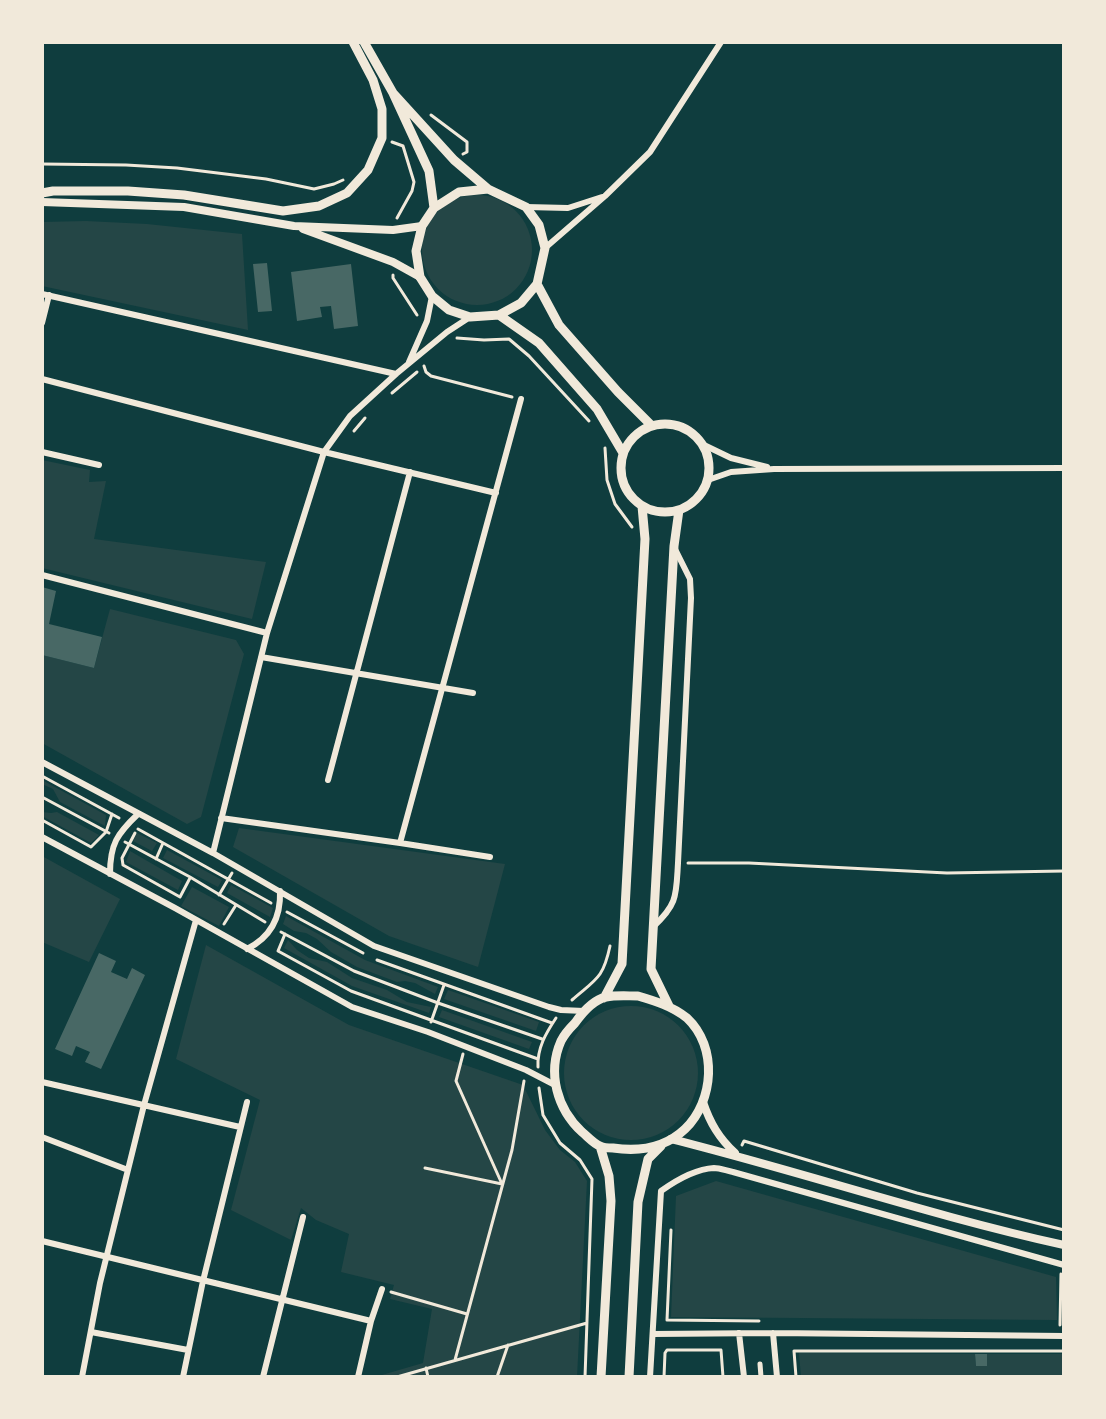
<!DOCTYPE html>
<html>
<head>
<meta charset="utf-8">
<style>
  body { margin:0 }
  #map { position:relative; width:1106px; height:1419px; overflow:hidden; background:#0f3d3e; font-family:"Varela Round",sans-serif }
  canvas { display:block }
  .frame { position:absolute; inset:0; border:44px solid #f1e9da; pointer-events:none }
</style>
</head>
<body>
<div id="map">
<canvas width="1106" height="1419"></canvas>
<div class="frame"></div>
</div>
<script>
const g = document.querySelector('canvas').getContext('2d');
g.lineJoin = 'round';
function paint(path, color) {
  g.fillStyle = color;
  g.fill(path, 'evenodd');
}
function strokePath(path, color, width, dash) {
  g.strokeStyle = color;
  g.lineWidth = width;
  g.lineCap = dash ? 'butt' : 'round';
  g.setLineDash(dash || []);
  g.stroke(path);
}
const green = new Path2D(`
  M422 250a55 55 0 1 1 110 0a55 55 0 1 1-110 0Z
  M86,221L147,224L242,234L248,330L42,286V222Z
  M42,460L90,470L89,482L106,481L94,539L266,562L252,619L42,568Z
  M110,609L236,640L244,654L201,817L187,824L42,743V655L94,668Z
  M42,780L106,815L105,826L60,802L53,789L42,784Z
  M42,812L51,813L57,812L99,835L91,843L42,816Z
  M239,828L505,864L478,967L389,936L233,847Z
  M137,833L157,843L152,851L133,841Z
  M167,850L222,880L218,887L163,858Z
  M130,851L182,881L178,890L126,862Z
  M42,856L120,899L89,962L42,942Z
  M231,885L273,908L270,917L227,893Z
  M192,887L229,907L219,926L181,906Z
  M286,916L365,960L438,987L435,994L415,983L405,981L397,982L357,967L331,952L317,939L306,933L294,931L283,924Z
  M288,940L297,950L309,958L327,962L352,978L387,990L407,1002L431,1007L429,1013L352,986L284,948Z
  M206,945L349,1025L523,1085L545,1130L560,1150L575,1162L587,1181L577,1377H375L423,1363L432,1309L390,1299L394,1285L341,1272L349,1234L316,1220L301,1208L291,1240L231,1210L260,1100L176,1059Z
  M448,990L539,1022L536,1031L444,999Z
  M564 1073a67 67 0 1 1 134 0a67 67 0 1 1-134 0Z
  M442,1010L532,1042L529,1049L439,1017Z
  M716,1181L1056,1277L1057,1320L671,1317L676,1196Z
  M799,1353L975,1354L976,1366L987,1365V1354H1064V1377H801Z`);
const building = new Path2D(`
  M267,263L272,311L258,312L253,264Z
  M351,264L358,326L334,329L331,306L320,307L322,317L297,321L291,272Z
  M42,587L56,591L49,624L102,637L94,668L42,655Z
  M99,953L116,961L111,972L127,979L132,968L145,975L101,1069L85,1062L90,1052L76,1046L72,1056L55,1049Z
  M975,1354H987V1366H976Z`);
const path = new Path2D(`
  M431,115L467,142V152L463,154
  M392,142L403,146L414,182L412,191L397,218
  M42,164L126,165L177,168L266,179L314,189L334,184L343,180
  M393,275V278L417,315
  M457,338L484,340L509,339L529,356L589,421
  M424,366L426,372L431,376L512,397
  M392,393L417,372
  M354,431L365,418
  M605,448L607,480L615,504L632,527
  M42,776L119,818
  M42,797L109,833
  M42,820L91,847L106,832L112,814
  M138,829L271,903
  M135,833L122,858L123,865L180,897L190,878
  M125,842L190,877L265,922
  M156,859L163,843
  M688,863H749L947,873L1064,871
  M219,895L232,873
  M287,912L363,953
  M224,924L236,905
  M281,932L354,971L438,1003L542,1039
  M285,934L278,951L351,991L538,1059
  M377,960L552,1023
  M572,1000C596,979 603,979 610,946
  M431,1022L444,985
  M463,1054L456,1081L502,1184
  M538,1067C537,1048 546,1033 556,1018
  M539,1088L543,1115L560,1143L580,1160L592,1179L585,1377
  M742,1145L744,1141L917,1193L1064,1230
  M425,1168L502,1184
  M671,1230L667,1320L759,1321
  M391,1292L467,1314
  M1060,1325L1061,1274
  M455,1360L512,1150L524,1081
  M426,1368L428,1377
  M397,1377L587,1323
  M497,1377L508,1345
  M664,1377L665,1353L667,1350H721L723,1377
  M796,1377L794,1351H1064`);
const pedestrian = new Path2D(`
  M760,1364L761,1377`);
const minor = new Path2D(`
  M526,207L568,208L602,197
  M545,248L605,196L650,152L721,42
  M42,294L396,374
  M42,323L49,295
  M409,362L427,321L432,296
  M42,379L324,452L496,493
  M704,445L731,458L767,467
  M42,452L99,465
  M708,480L731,472L774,469L1064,468
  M42,575L267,633
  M261,657L473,693
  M42,762L213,853L374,946L549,1007L561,1010L584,1011
  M328,780L410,472
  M221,818L400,843L490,857
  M42,837L175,908L352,1007L428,1032L526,1070L555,1085
  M400,843L521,399
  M213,853L267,633L324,452L350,416L396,374L447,332L470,317
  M110,874C110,844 117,834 138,814
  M653,927C678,904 676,895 678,863L691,598L690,579L674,547
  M247,949C271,937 281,917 280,891
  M42,1082L240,1127
  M42,1137L128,1170
  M42,1241L371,1321
  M91,1332L188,1350
  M739,1333L744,1377
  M773,1333L777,1377
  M653,1334L773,1333L1064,1336
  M82,1377L100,1283L144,1105L196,920
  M183,1377L203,1281L247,1102
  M263,1377L303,1217
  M358,1377L371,1321L382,1289
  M650,1377L661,1191C675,1181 696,1169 714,1168C720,1168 727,1171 733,1172L1064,1265`);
const tertiary = new Path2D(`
  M42,202L184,207L294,226L393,230L422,226
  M303,229L393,262L420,277
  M703,1102C710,1123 719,1138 735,1153
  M671,1139C803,1172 932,1216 1064,1245`);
const secondary = new Path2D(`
  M364,42L393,93L429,171L434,208
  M393,93L454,160L488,189L526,207L539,225L545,248L537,284L521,303L499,315L470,317L449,310L432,296L420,277L416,251L422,226L434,208L459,192L488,189
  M42,193L53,191H128L184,195L283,211L319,206L347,193L368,170L382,138V109L373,80L353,42
  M537,284L559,325L618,392L651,425
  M499,315L539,343L597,409L623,453
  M621 468a44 44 0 1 1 88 0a44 44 0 1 1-88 0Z
  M638,996C655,1001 672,1006 687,1018C718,1047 714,1101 685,1129C665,1148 640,1152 613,1148C610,1148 603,1148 600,1146C594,1144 587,1136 582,1132C557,1109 547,1073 561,1041C564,1035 570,1028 575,1023C582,1013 593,1000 606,997C616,995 627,996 638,996Z
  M604,998L622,964L645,539L642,506
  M669,1006L651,969L674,546L679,510
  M600,1146L609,1176L611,1201L601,1377
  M629,1377L638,1202L648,1159L661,1146`);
paint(green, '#244646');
paint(building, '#486865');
strokePath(path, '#f1e9da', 3);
strokePath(pedestrian, '#f1e9da', 5);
strokePath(minor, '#f1e9da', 6);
strokePath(tertiary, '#f1e9da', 8);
strokePath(secondary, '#f1e9da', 9);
</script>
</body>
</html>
